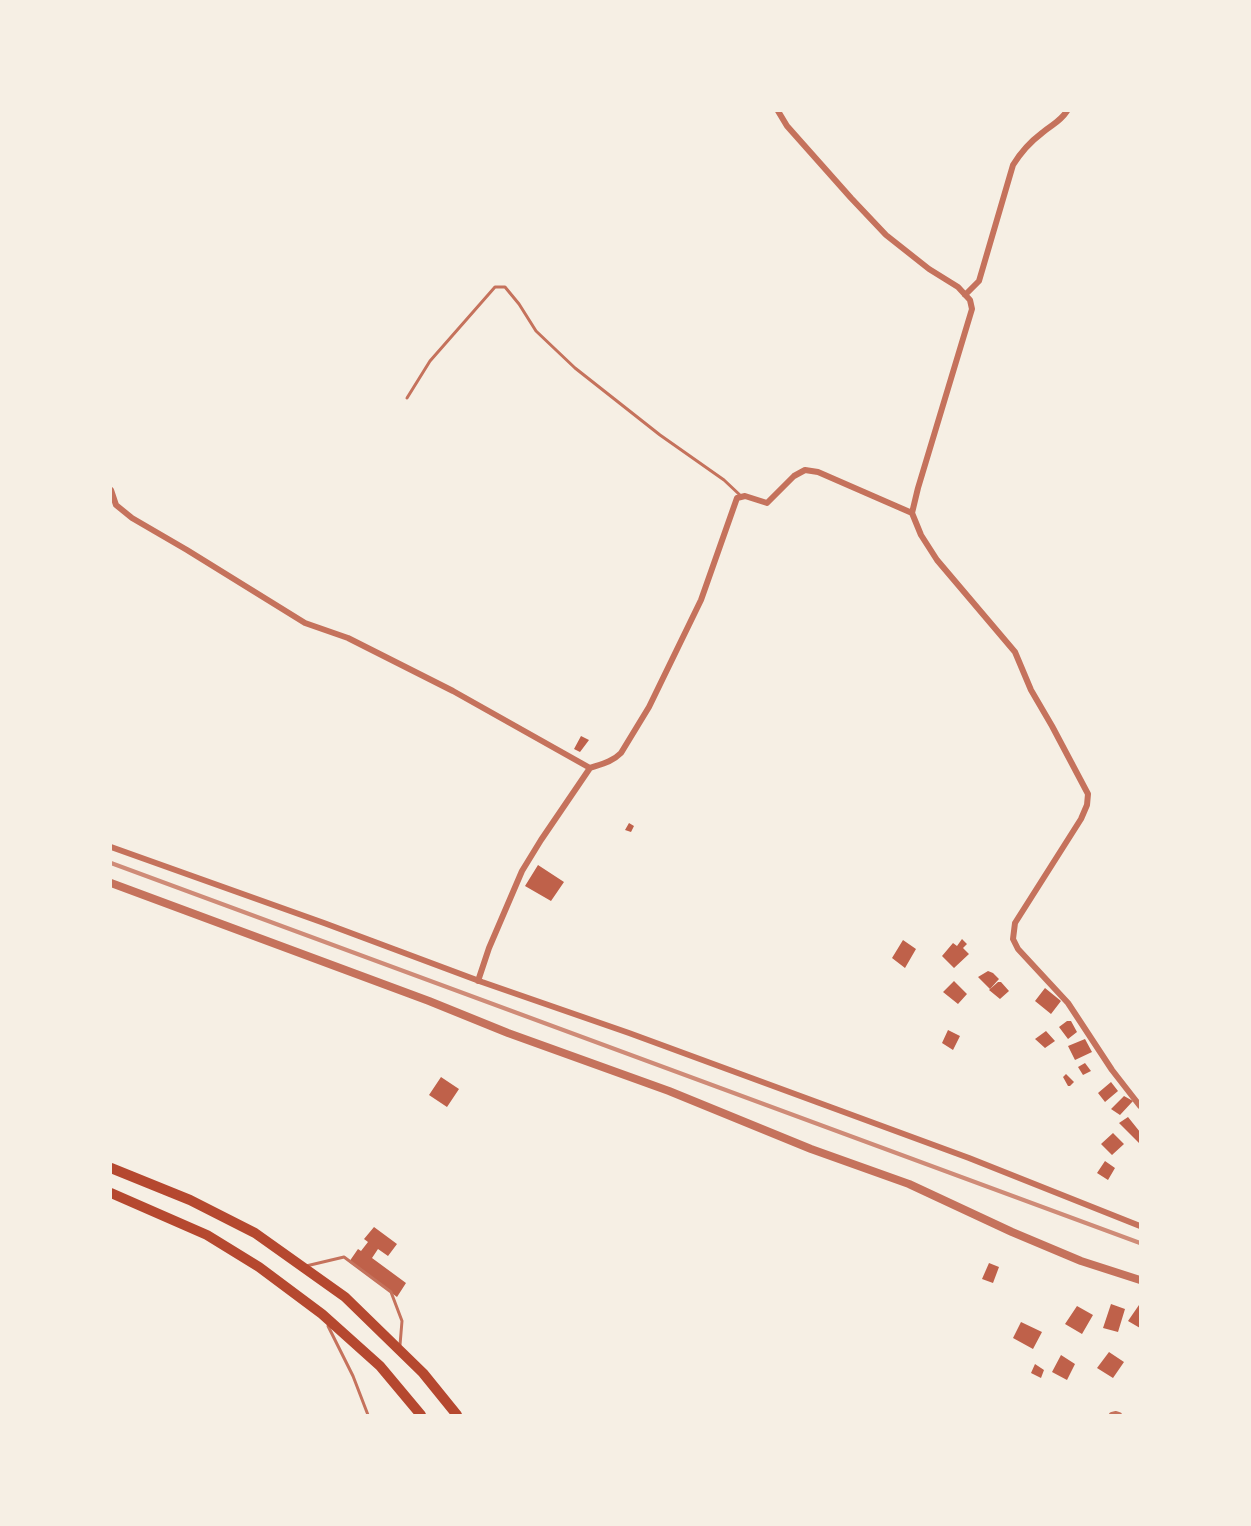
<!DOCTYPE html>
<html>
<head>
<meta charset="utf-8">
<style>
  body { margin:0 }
  #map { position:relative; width:1251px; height:1526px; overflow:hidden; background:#f6efe4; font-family:Arial,sans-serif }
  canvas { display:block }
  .frame { position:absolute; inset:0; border:112px solid #f6efe4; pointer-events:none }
</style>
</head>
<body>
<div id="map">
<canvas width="1251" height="1526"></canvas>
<div class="frame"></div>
</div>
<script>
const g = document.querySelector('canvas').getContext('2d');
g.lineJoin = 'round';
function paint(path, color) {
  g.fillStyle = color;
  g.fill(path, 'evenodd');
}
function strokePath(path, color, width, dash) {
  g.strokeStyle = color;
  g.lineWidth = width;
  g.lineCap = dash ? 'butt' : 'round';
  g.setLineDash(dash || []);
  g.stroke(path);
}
const building = new Path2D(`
  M581,736L589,740L580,752L574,749Z
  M629,823L634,826L631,832L625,830Z
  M538,865L564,882L551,901L525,886Z
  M962,939L967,944L963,948L969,954L954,968L942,956L953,943L957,946Z
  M903,940L916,949L905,968L892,958Z
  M988,971L993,973L999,979L990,989L978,977Z
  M954,981L967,994L958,1004L943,992Z
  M998,982H1001L1009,991L1000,999L989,990Z
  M1045,988L1061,1001L1051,1014L1035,1001Z
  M1067,1021H1071L1077,1032L1068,1039L1059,1027Z
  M948,1030L960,1036L953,1050L942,1043Z
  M1046,1031L1055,1041L1045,1048L1035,1039Z
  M1085,1039L1092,1052L1075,1060L1068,1046Z
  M1085,1063L1091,1071L1083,1075L1078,1067Z
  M1066,1074L1074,1082L1070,1086H1068L1063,1077Z
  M441,1077L459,1089L447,1107L429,1095Z
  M1111,1082L1118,1091L1105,1102L1098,1093Z
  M1124,1096L1133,1101L1120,1115L1111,1109Z
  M1128,1117L1140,1132V1144L1119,1123Z
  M1113,1133L1124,1144L1112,1155L1101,1144Z
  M1105,1161L1115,1168L1108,1180L1097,1173Z
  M374,1227L397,1244L388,1256L378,1249L372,1258L406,1283L397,1297L349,1262L358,1249L361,1251L368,1242L364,1239Z
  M989,1263L999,1267L993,1283L982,1279Z
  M1111,1304L1125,1309L1118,1332L1103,1328Z
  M1139,1305L1140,1306V1328L1128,1321Z
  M1077,1306L1093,1315L1082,1334L1065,1324Z
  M1021,1322L1042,1332L1033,1349L1013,1338Z
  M1109,1352L1124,1362L1113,1378L1097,1368Z
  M1061,1355L1075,1364L1067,1380L1052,1372Z
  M1035,1364L1044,1370L1041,1378L1031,1373Z`);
const service = new Path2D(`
  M407,398L430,361L495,287H505L519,304L536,331L575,368L660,435L724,480L741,496
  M306,1266L344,1257L391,1292L402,1321L400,1345
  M328,1326L353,1376L368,1415`);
const minor = new Path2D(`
  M778,111L787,126L851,198L886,235L929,269L958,287L970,300L972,309L918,488L912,513L921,535L937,560L1015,652L1031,690L1052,726L1088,794L1087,805L1081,819L1015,923L1013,939L1018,949L1068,1003L1112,1070L1140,1106
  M965,295L979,281L1013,165C1021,152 1030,142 1042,133C1052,124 1059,123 1067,111
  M111,490L116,505L132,518L187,550L305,623L348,638L453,691L590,768
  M111,847L324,923L482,982L629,1033L969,1158L1140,1226
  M478,981L489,948L522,871L541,840L590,768C602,764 612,762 621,753L649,707L701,600L737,498L745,496L767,503L794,476L805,470L818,472L912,513
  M1112,1415L1116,1414L1119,1415`);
const tertiary = new Path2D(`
  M111,883L429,1001L508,1033L669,1091L811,1149L909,1184L1012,1232L1081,1261L1140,1280`);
const trunk = new Path2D(`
  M111,1168L190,1200L255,1233L345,1297L423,1373L457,1415
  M111,1193L207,1235L259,1267L322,1314L380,1366L421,1415`);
const rail = new Path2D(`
  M111,863L1140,1243`);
paint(building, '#bf614a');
strokePath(service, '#c5725c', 3);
strokePath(minor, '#c5725c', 6);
strokePath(tertiary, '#c5725c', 8);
strokePath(trunk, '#b5482f', 10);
strokePath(rail, '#cf8b77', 4);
</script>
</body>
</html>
